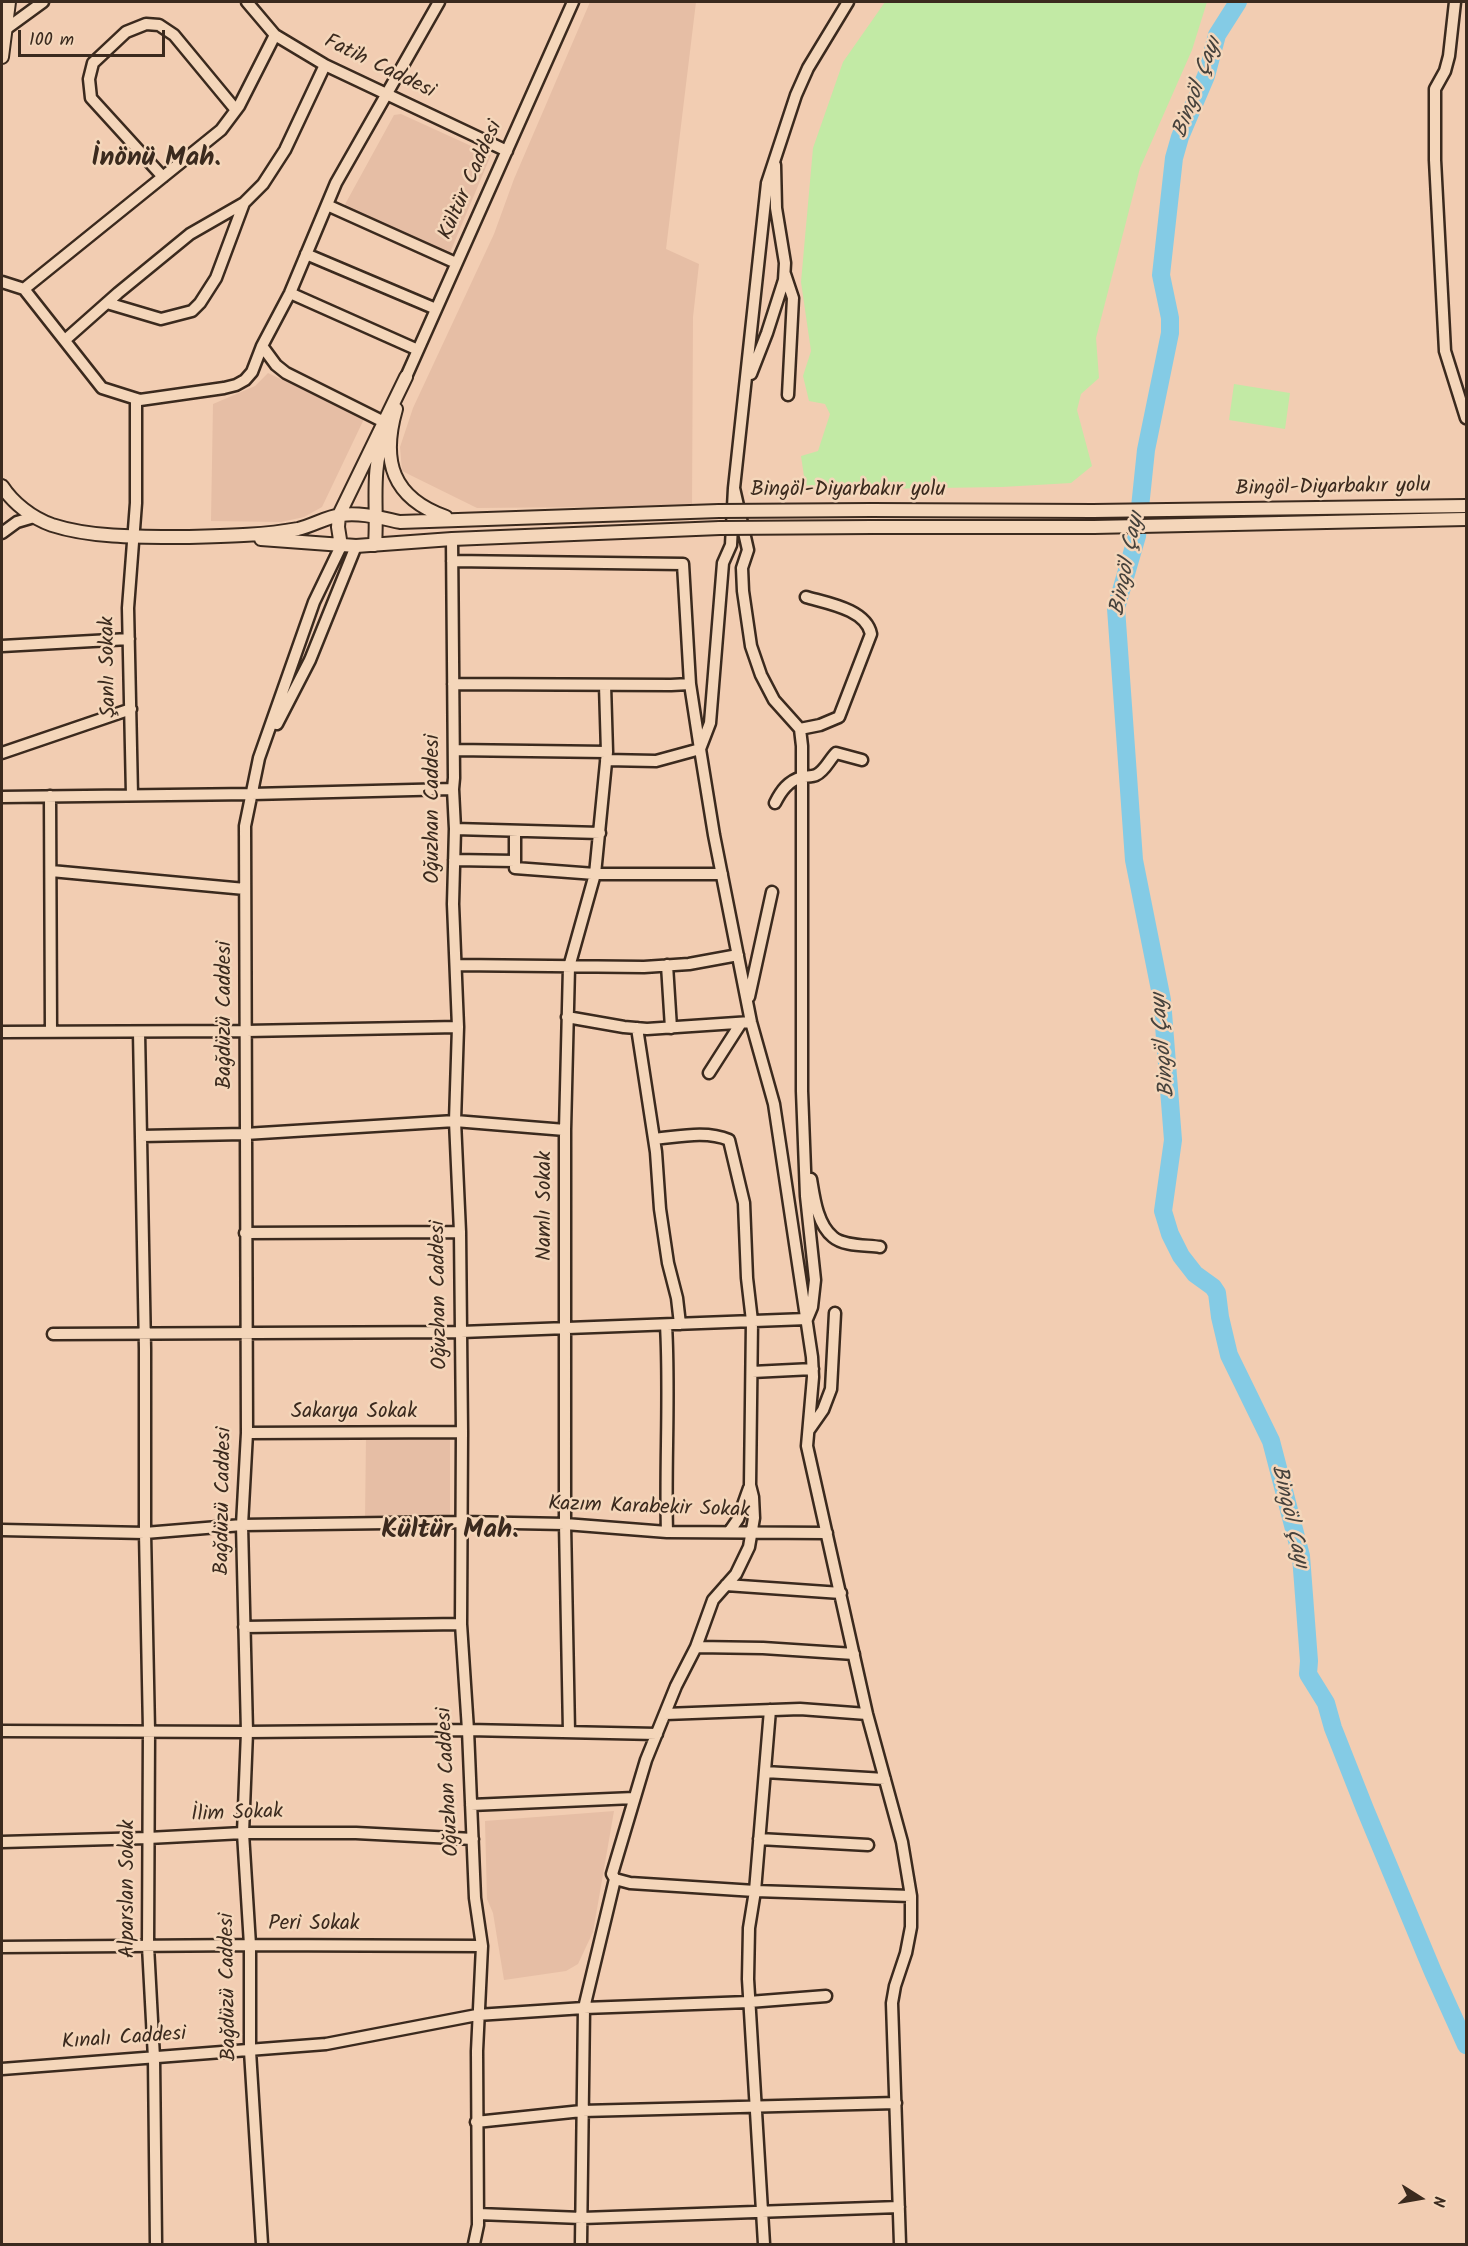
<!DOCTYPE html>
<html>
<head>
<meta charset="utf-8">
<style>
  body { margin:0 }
  #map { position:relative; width:1468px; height:2246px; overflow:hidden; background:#f2cdb2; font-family:Kalam,sans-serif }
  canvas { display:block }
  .frame { position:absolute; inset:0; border:3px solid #3b2a1e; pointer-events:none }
  .north { position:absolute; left:1390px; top:2168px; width:60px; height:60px; -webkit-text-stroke:4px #f4d6ba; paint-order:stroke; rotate:101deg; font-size:16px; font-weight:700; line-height:24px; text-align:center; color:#3b2a1e }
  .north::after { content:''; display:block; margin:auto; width:21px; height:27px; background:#3b2a1e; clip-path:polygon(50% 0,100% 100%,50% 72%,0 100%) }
  .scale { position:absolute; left:18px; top:30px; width:147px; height:27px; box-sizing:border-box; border:3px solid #3b2a1e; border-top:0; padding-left:8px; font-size:18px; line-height:21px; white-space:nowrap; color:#3b2a1e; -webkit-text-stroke:4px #f4d6ba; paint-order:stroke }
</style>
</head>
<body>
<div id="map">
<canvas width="1468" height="2246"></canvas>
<div class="frame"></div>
<div class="north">N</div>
<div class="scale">100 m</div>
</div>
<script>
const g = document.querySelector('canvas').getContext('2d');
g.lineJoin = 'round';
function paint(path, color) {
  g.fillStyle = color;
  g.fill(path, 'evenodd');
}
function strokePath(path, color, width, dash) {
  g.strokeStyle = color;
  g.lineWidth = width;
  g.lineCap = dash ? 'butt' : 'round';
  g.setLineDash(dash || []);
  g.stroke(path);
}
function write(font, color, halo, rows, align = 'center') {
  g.font = font + ' Kalam,sans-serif';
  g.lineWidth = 5;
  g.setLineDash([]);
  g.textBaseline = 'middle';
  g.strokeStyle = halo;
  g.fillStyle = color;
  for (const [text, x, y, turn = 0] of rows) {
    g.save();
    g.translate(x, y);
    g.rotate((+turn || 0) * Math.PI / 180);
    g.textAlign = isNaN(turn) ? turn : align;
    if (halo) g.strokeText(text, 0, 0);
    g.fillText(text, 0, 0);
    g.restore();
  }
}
const built = new Path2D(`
  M590,2H696L666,249L699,264L693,317L692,506L477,508L402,471L400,447L413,408L494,234L514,179Z
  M401,114L491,155L449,255L343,208L394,115Z
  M268,373L364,419L322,507L304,517L281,522L211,521L213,404L255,386Z
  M366,1436H450V1520H365Z
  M614,1811L593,1932L578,1964L566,1971L504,1980L493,1913L487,1899L485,1821Z`);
const green = new Path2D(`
  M885,2H1207L1192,50L1140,168L1096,338L1099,378L1081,394L1077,410L1092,466L1071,483L1002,487L806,490L801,456L818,451L830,414L825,404L809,401L803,376L811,351L801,282L813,148L843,62Z
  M1234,384L1290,393L1285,429L1229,420Z`);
const river = new Path2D(`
  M1238,2L1217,35L1206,76L1180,137L1174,158L1161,275L1170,318V333L1146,450L1137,536L1116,608L1134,860L1162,1000L1173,1140L1163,1211L1170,1234L1181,1256L1195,1274L1213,1287L1217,1293L1220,1317L1229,1355L1271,1441L1301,1556L1309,1661L1308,1674L1326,1703L1333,1728L1365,1809L1433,1972L1466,2045`);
const minor = new Path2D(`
  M247,2L275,35L325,65L507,151
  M1455,2L1449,56L1445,71L1435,89V160L1445,351L1466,418
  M6,29L43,2
  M163,177L91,98L89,79L93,63L126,32L146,24L159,25L174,35L236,110
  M327,205L456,263
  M306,254L436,309
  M785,274L793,298L788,395
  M2,282L24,289L102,388L140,400L224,388L236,385L245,380L252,372L262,346L290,293L336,183L439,2
  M24,289L221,130L239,106L275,35
  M290,293L418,350
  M107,303L161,319L192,311L200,303L216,278L244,203
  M65,340L118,293L190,234L244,203L263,184L285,150L325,65
  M262,346L276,365L286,373L384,422
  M751,374L767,333L784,280L785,263L776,208L775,165
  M406,377L573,2
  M2,533L17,522L34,517
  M452,539L454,778L453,789L455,829L453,904L458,1027L455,1121L460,1232L462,1432L461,1624L468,1730L475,1898L482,1946L477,2051L478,2225L474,2244
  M452,561L683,564L690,684L700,749L714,835L751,1022L774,1104L812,1357L813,1377L807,1446L867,1714L902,1842L911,1896V1927L906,1953L895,1986L892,2003L900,2244
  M2,646L129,639
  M453,684L671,685L690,684
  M277,724L310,660L356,546
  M800,729L820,725L839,717L871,634C866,609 826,603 806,597
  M454,750L607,752
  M2,753L131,709
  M606,760L656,761L700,749L710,723L723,563L731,545L734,488L767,183L796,95L808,68L848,2
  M132,795L128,608L136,503V399
  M50,796L51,1032
  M2,797L252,794L453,789
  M775,803C781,791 788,781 802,777C806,776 812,777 816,775C825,771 829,760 836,753L862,760
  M455,829L600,833
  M515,832V868L595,874H722
  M454,860L515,861
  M51,871L245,889
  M456,965L644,967L689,964L738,955
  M667,965L671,1028
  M749,997L772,892
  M567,1017L624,1027L647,1029L751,1022
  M637,1028L656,1152L660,1209L668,1263L677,1298L680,1324
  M2,1032L246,1031L458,1027
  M139,1032L145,1349V1533L149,1730L148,1946L154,2058L156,2244
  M709,1073L741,1023
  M141,1136L245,1134L455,1121L565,1130
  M654,1139C677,1137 706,1130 729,1140L744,1203L747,1278L752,1321L750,1485L753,1497L754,1518L749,1547L736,1574L713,1600L696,1647L676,1686L646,1760L612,1874L615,1879L630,1883L755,1891L911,1896
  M811,1179C814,1197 817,1224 833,1237C843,1246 866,1245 880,1247
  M245,1233L460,1232
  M666,1325C670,1394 665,1463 667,1532
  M53,1334L461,1332L807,1319L812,1307L815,1280L806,1196L802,1091V746L800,729L774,700L761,675L751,646L743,591L742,568L748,550L734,488
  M752,1372L813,1369
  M809,1430L823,1410L831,1389L835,1313
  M247,1433L462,1432
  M2,1530L145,1533L242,1525L462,1522L565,1524L667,1532L827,1533
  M729,1532L738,1519L749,1488
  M726,1585L841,1593
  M244,1627L461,1624
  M696,1647L763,1648L854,1654
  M665,1714L800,1709L867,1714
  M2,1731L247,1732L468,1730L657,1734
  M569,1732L565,1524V1130L569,967L595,874L607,752L605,685
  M765,1772L885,1779
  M471,1805L634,1798
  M759,1839L868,1845
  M2,1842L148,1838L243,1833H356L473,1839
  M2,1947L250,1945L482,1946
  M2,2069L326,2044L477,2015L584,2008L749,2002L826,1996
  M476,2122L582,2111L896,2103
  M478,2214L582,2218L899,2207
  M262,2244L250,2051V1945L243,1833L247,1732L242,1525L247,1433L245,826L259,758L314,602L341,546
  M581,2244L584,2008L615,1879
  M764,2244L748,1979L749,1928L755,1891L770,1710`);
const major = new Path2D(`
  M2,57L9,2
  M396,409C381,461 392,498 446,517
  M2,486C13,503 32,518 52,525C92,538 142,537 183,537C221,536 260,536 298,529C312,526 326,517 341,515C360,512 381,518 400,522L719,511
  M871,510L1093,511L1466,506
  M872,527H1094L1466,519
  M261,539L356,546L452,539L720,528
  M375,545C378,507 370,470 385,434
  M341,546L338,527L339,515L406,377`);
const majorBridge = new Path2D(`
  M719,511L871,510
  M720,528L872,527`);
const streetNames = [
  ["Fatih Caddesi",379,68,26],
  ["Kültür Caddesi",472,181,-66],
  ["Bingöl-Diyarbakır yolu",1333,489,-1],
  ["Bingöl-Diyarbakır yolu",848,491],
  ["Şanlı Sokak",110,667,-91],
  ["Oğuzhan Caddesi",434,809,-90],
  ["Bağdüzü Caddesi",226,1015,-90],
  ["Namlı Sokak",546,1206,-90],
  ["Oğuzhan Caddesi",441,1295,-91],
  ["Sakarya Sokak",354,1413],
  ["Bağdüzü Caddesi",225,1501,-89],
  ["Kazım Karabekir Sokak",649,1509,2],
  ["Oğuzhan Caddesi",450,1782,-93],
  ["İlim Sokak",237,1815,-2],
  ["Alparslan Sokak",129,1889,-90],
  ["Peri Sokak",314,1925],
  ["Bağdüzü Caddesi",230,1987,-91],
  ["Kınalı Caddesi",124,2040,-4]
];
const waterNames = [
  ["Bingöl Çayı",1199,88,-70],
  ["Bingöl Çayı",1129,564,-79],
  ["Bingöl Çayı",1165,1045,-95],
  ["Bingöl Çayı",1288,1517,77]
];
const districtNames = [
  ["İnönü Mah.",156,160],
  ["Kültür Mah.",450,1532]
];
paint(built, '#e6bea5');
paint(green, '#c2eaa5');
strokePath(river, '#84cbe5', 18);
strokePath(minor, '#3b2a1e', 15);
strokePath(major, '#3b2a1e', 16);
strokePath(minor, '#f4d6ba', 10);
strokePath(major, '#f4d6ba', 12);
strokePath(majorBridge, '#3b2a1e', 16, []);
strokePath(majorBridge, '#f4d6ba', 12);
write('21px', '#3b2a1e', '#f4d6ba', streetNames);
write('italic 22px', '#46423c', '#f4d6ba', waterNames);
write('bold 27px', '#3b2a1e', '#f4d6ba', districtNames);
</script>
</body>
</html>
